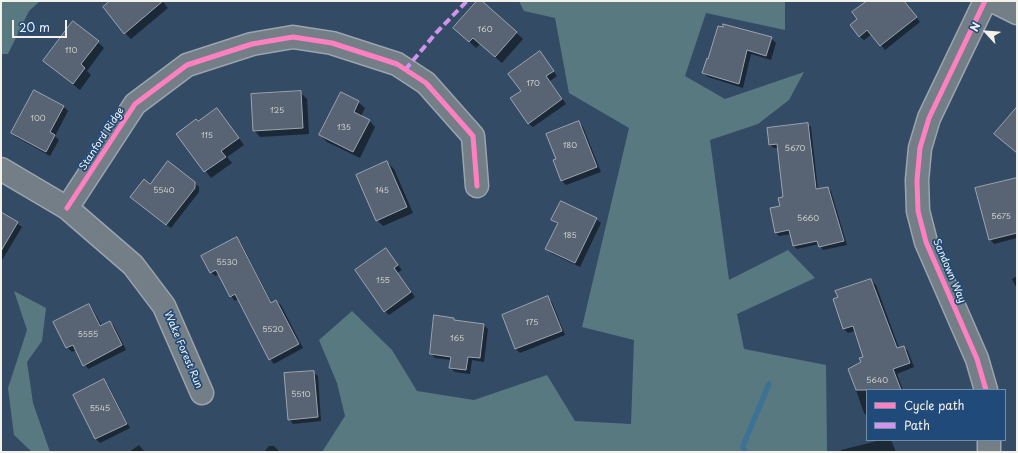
<!DOCTYPE html>
<html>
<head>
<meta charset="utf-8">
<style>
  body { margin:0 }
  #map { position:relative; width:1018px; height:453px; overflow:hidden; background:#344b65; font-family:"Playpen Sans",sans-serif }
  canvas { display:block }
  .frame { position:absolute; inset:0; border:2px solid #f4f1e8; pointer-events:none }
  .legend { position:absolute; left:866px; top:389px; width:140px; height:52px; box-sizing:border-box; background:#1f4a7a; border:1px solid #748da6; margin:0; padding:5px 7px; list-style:none; font-size:12px; color:#f4f1e8 }
  .legend li { display:flex; align-items:center; gap:8px; height:20px }
  .legend b { width:20px; border:1px solid #748da6 }
  .north { position:absolute; left:966px; top:12px; width:40px; height:40px; -webkit-text-stroke:3px #1f4a7a; paint-order:stroke; rotate:296deg; font-size:11px; font-weight:700; line-height:16px; text-align:center; color:#f4f1e8 }
  .north::after { content:''; display:block; margin:auto; width:14px; height:18px; background:#f4f1e8; clip-path:polygon(50% 0,100% 100%,50% 72%,0 100%) }
  .scale { position:absolute; left:12px; top:20px; width:55px; height:18px; box-sizing:border-box; border:2px solid #f4f1e8; border-top:0; padding-left:5px; font-size:12px; line-height:14px; white-space:nowrap; color:#f4f1e8; -webkit-text-stroke:3px #1f4a7a; paint-order:stroke }
</style>
</head>
<body>
<div id="map">
<canvas width="1018" height="453"></canvas>
<div class="frame"></div>
<ul class="legend">
<li><b style="height:5px;background:#ff80c0"></b>Cycle path</li>
<li><b style="height:5px;background:#d193ec"></b>Path</li>
</ul>
<div class="north">N</div>
<div class="scale">20 m</div>
</div>
<script>
const g = document.querySelector('canvas').getContext('2d');
g.lineJoin = 'round';
function paint(path, color) {
  g.fillStyle = color;
  g.fill(path, 'evenodd');
}
function strokePath(path, color, width, dash) {
  g.strokeStyle = color;
  g.lineWidth = width;
  g.lineCap = dash ? 'butt' : 'round';
  g.setLineDash(dash || []);
  g.stroke(path);
}
function write(font, color, halo, rows, align = 'center') {
  g.font = font + ' "Playpen Sans",sans-serif';
  g.lineWidth = 3.5;
  g.setLineDash([]);
  g.textBaseline = 'middle';
  g.strokeStyle = halo;
  g.fillStyle = color;
  for (const [text, x, y, turn = 0] of rows) {
    g.save();
    g.translate(x, y);
    g.rotate((+turn || 0) * Math.PI / 180);
    g.textAlign = isNaN(turn) ? turn : align;
    if (halo) g.strokeText(text, 0, 0);
    g.fillText(text, 0, 0);
    g.restore();
  }
}
const green = new Path2D(`
  M1,1H40L29,11L8,54H1Z
  M519,1H785V30L706,13L685,76L725,99L804,72L789,100L758,124L710,140L729,280L788,250L815,278L737,314L744,349L826,365L827,452H322L345,416L337,383L319,340L352,311L392,350L417,391L474,400L547,375L575,421L631,424L634,340L582,327L629,128L569,93L555,18L524,11Z
  M14,291L46,308L42,341L27,362L33,403L50,452H32L14,435L8,388L27,330Z`);
const shadow = new Path2D(`
  M112,1H162L168,8L131,39L125,33Z
  M478,1H481L523,39L502,63L480,44L476,48L461,34Z
  M868,1H904L920,22L885,50L872,34L864,40L859,36L858,19Z
  M771,38L776,43L771,60L751,54L743,88L708,77L703,73L707,60Z
  M98,42L104,48L87,71L91,75L80,90L44,61Z
  M540,53L557,76L550,81L566,104L533,127L528,123L522,92Z
  M34,91L64,107L68,111L55,136L59,140L50,156L16,137L12,133Z
  M300,92L307,99L309,134L260,137L254,130Z
  M358,102L365,108L361,116L369,120L375,127L360,158L327,142L320,135Z
  M217,109L244,145L227,157L232,163L211,178L178,134Z
  M579,122L583,127L601,172L566,185L562,181L554,161L557,160Z
  M807,124L811,127L818,190L828,188L831,191L847,245L823,250L819,244L797,249L794,246L791,234L779,236L776,233L784,198L778,148H774L770,145Z
  M387,162L394,169L413,213L383,226L377,220Z
  M1017,179V238L994,244L990,239Z
  M194,183L199,187V192L171,228L136,201L151,186Z
  M1,213L22,227L1,262Z
  M596,219L601,223L580,267L551,253L547,249L558,225L553,220Z
  M237,239L241,243L272,303L276,301L281,305L303,348L274,364L270,359L238,299L235,301L231,296L219,274L215,276L211,272Z
  M386,250L402,270L397,273L415,297L389,315L385,311Z
  M1017,276V289L1012,279Z
  M871,280L876,285L899,348L904,347L908,351L914,367L897,374L903,390H867V416L864,413L849,370L862,362L864,357L855,331L848,333L844,329Z
  M548,298L552,302L565,335L520,353L516,349L503,316Z
  M89,305L93,310L102,326L109,322L114,326L126,350L88,369L76,350L72,352L67,347Z
  M454,319L457,322L483,325L488,329L484,362L472,360L470,374L455,372L450,368L451,360L435,358L431,354Z
  M313,372L318,376L321,421L293,424L289,419Z
  M104,380L108,385L130,428L100,443L96,439L74,396Z
  M881,440H891L896,452H841V450Z
  M139,445L145,452H129Z
  M269,446H274L280,452H264Z`);
const stream = new Path2D(`
  M745,452L743,446L769,384`);
const building = new Path2D(`
  M110,1H163L124,34L103,7Z
  M477,1H482L517,32L495,57L473,38L469,42L453,28Z
  M867,1H904L917,17L880,46L867,30L859,37L850,25L857,19L852,12Z
  M73,21L99,41L81,64L85,68L73,84L43,61Z
  M723,24L772,37L766,56L747,50L739,84L702,73L707,58L708,59L718,26L723,27Z
  M540,51L554,71L546,76L562,99L528,124L510,98L521,91L508,74Z
  M34,90L64,106L50,132L55,135L46,152L11,133Z
  M301,91L303,128L253,131L251,94Z
  M341,92L359,101L354,112L370,120L353,152L319,135Z
  M1017,107V153L994,134Z
  M217,108L239,138L221,151L226,157L204,172L176,134L196,119L198,121Z
  M579,121L597,167L561,181L553,160L556,159L546,134Z
  M808,123L816,189L828,187L844,241L819,247L817,241L793,246L789,230L775,233L770,208L780,206L778,198L783,197L777,144L769,145L767,128Z
  M168,161L195,182V188L166,225L130,197L144,179L150,184Z
  M387,161L407,207L376,221L356,175Z
  M1017,178V233L989,240L975,188Z
  M561,201L597,218L575,263L545,249L558,223L551,220Z
  M1,212L18,222L1,251Z
  M237,237L271,303L276,300L299,344L269,360L235,294L230,297L216,270L210,273L201,256Z
  M386,248L398,265L394,268L411,292L384,312L355,270Z
  M871,279L897,348L904,346L910,363L893,369L901,390H856L848,369L861,362L859,358L863,357L853,326L843,329L833,299L838,297L835,291Z
  M548,296L562,331L515,349L502,315Z
  M89,304L100,326L110,321L122,345L83,366L73,345L66,348L53,322Z
  M434,315L454,318V320L484,324L480,358L468,357L466,370L449,368L451,357L430,354Z
  M314,371L318,417L288,420L284,373Z
  M104,379L127,424L95,439L73,395Z`);
const minor = new Path2D(`
  M985,1L929,118L920,148L917,180L918,211L926,242L977,359L986,390
  M993,1L1017,13
  M1,169L67,208L133,265L164,306L202,393
  M67,208L135,104L187,65L252,44L293,37L332,43L397,64L426,83L473,136L477,186
  M989,452V440`);
const quiet = new Path2D(`
  M405,70L436,33L467,1`);
const cycleway = new Path2D(`
  M985,1L929,118L920,148L917,180L918,211L926,242L977,359L986,390
  M67,208L135,104L187,65L252,44L293,37L332,43L397,64L426,83L473,136L477,186`);
const numberNames = [
  ["160",485,30],
  ["110",71,51],
  ["170",533,84],
  ["125",277,111],
  ["100",38,119],
  ["135",344,128],
  ["115",207,136],
  ["180",570,146],
  ["5670",795,149],
  ["5540",164,191],
  ["145",382,191],
  ["5675",1001,217],
  ["5660",808,219],
  ["185",570,236],
  ["5530",227,263],
  ["155",383,281],
  ["175",532,323],
  ["5520",273,330],
  ["5555",88,335],
  ["165",457,339],
  ["5640",877,381],
  ["5510",301,395],
  ["5545",100,409]
];
const streetNames = [
  ["Stanford Ridge",102,139,-57],
  ["Sandown Way",949,271,67],
  ["Wake Forest Run",183,350,67]
];
paint(green, '#587980');
paint(shadow, '#0007');
strokePath(stream, '#3d7295', 5.5);
paint(building, '#586473');
strokePath(building, '#9ba5af', 1);
strokePath(minor, '#9ba5af', 25);
strokePath(minor, '#737e87', 22);
strokePath(quiet, '#d193ec', 4, [8, 4]);
strokePath(cycleway, '#ff80c0', 5);
write('8px', '#cdcecb', null, numberNames);
write('10px', '#f4f1e8', '#1f4a7a', streetNames);
</script>
</body>
</html>
